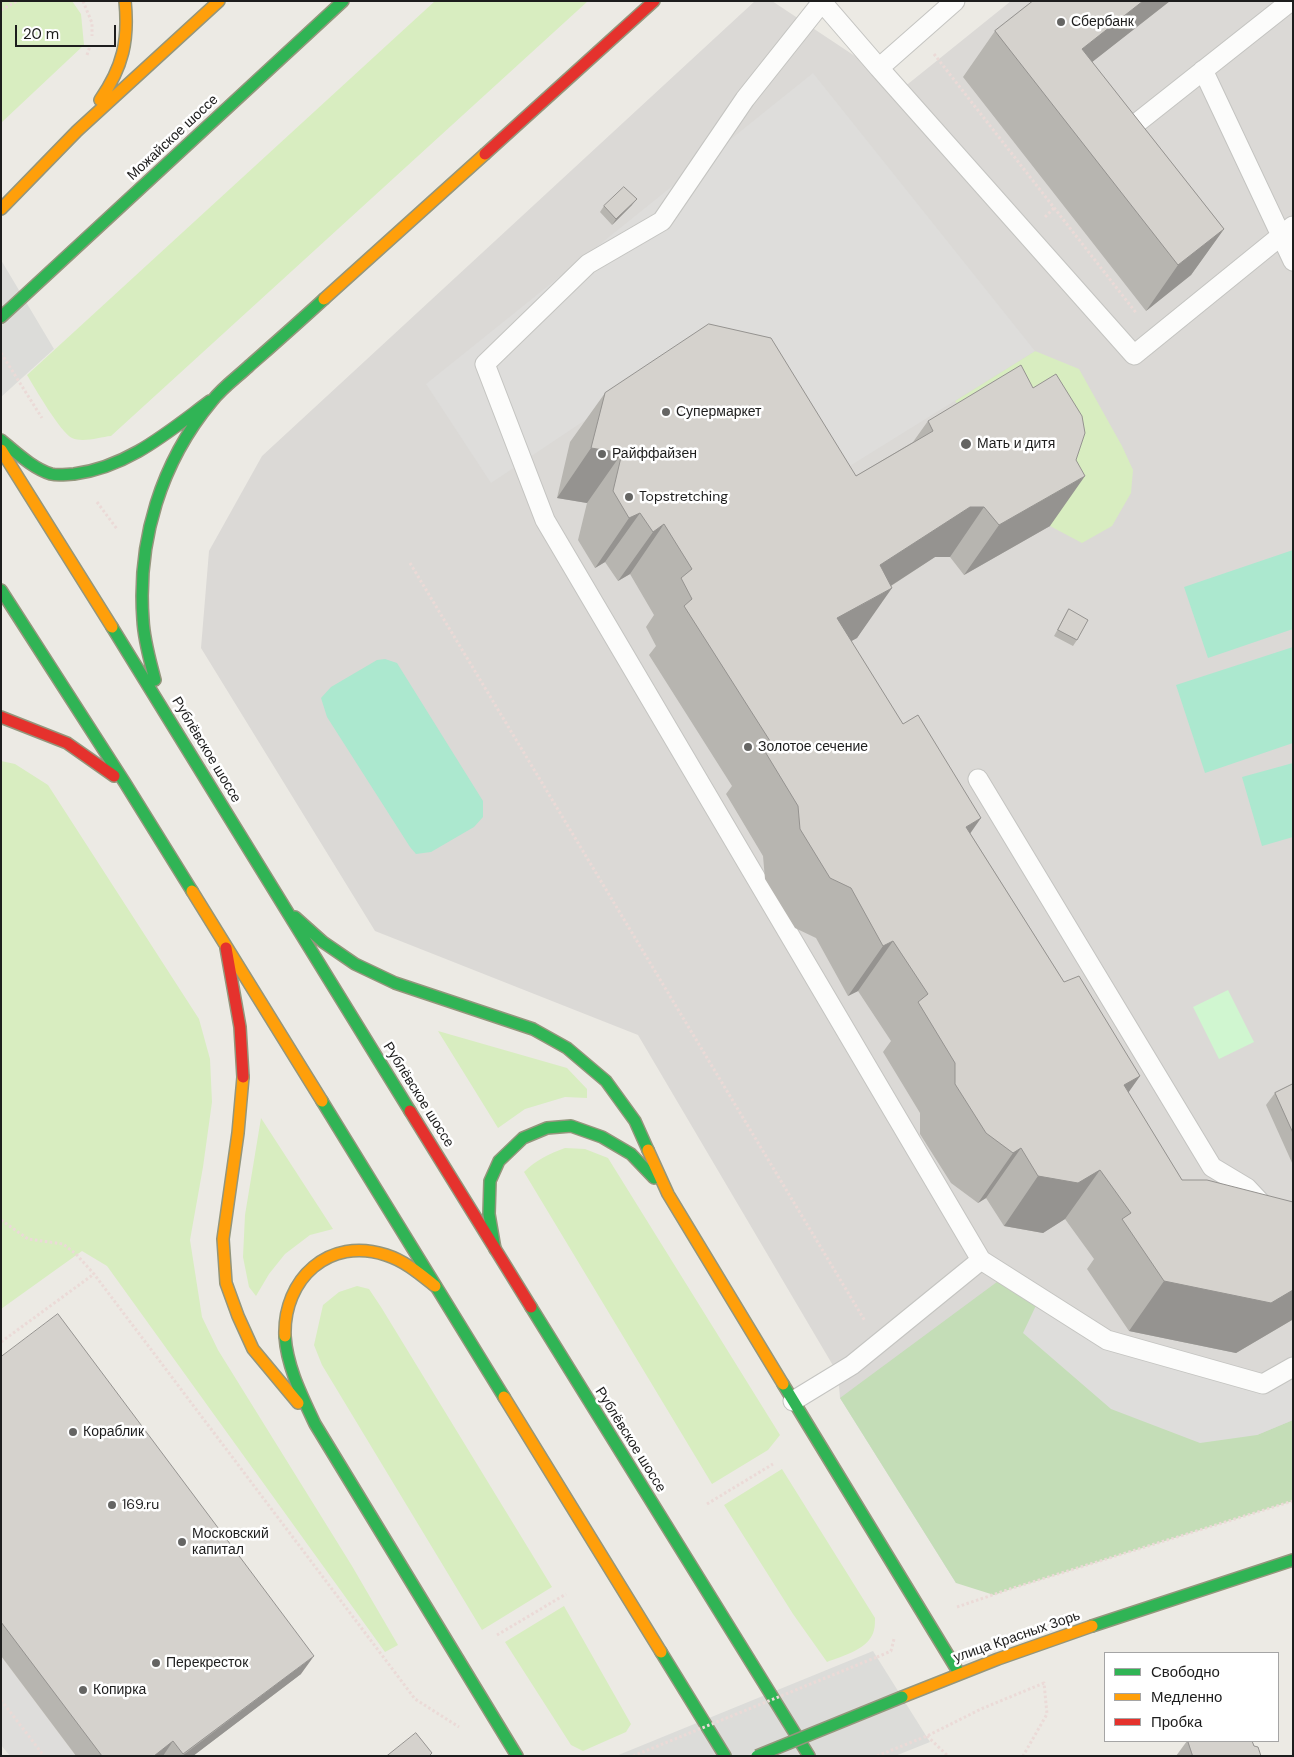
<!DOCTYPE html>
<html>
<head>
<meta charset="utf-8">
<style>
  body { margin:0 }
  #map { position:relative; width:1294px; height:1757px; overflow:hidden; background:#eceae4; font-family:"DM Sans",sans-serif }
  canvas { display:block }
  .frame { position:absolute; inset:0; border:2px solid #1d1d1d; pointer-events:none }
  .legend { position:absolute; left:1104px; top:1652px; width:175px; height:90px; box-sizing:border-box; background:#fff; border:1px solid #a5a5a5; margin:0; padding:6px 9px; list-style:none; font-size:15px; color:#1d1d1d }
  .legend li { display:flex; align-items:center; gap:10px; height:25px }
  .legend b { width:25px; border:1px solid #a5a5a5 }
  .scale { position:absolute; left:15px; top:25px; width:101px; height:22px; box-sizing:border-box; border:2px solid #1d1d1d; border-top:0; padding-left:6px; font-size:15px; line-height:18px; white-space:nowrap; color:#1d1d1d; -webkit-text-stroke:4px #fff; paint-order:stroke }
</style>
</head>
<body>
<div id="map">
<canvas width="1294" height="1757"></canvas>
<div class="frame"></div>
<ul class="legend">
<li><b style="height:6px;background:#30b455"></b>Свободно</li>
<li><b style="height:6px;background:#ff9f0a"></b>Медленно</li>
<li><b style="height:6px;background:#e5322d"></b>Пробка</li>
</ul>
<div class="scale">20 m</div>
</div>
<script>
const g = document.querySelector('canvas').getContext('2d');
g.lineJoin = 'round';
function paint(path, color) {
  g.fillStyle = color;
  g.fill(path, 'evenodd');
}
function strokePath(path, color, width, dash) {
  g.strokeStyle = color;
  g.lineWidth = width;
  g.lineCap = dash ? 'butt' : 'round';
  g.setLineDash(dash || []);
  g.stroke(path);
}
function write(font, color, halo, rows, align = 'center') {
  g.font = font + ' "DM Sans",sans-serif';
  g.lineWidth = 5;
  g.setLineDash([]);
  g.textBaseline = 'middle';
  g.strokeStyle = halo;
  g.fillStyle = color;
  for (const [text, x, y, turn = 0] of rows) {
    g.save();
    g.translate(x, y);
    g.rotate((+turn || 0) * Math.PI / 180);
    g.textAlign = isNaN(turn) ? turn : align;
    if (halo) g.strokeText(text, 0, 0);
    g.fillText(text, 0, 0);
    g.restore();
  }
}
const residential = new Path2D(`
  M755,1H772L903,88L1011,1H1293V1462L956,1583L840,1398L838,1374L638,1035L375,931L201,648L209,551L262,456Z`);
const grass = new Path2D(`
  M1,1H72L81,14L84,45L1,123Z
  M435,1H588L111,436C100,437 83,443 72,438C60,432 35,388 27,375Z
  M1035,351L1079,369L1122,446L1133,470L1131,493L1112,526L1082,543L1050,526L1041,510L955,401Z
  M1,761L15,764L48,785L199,1019L210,1059L212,1102L203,1167L190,1240L202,1317L218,1350L352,1566L398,1645L385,1652L107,1266L82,1251L1,1309Z
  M438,1031L567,1068L587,1089V1098L565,1097L525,1109L498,1128Z
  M261,1118L333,1229L310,1235L285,1254L269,1274L256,1296L249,1287L243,1257L245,1215Z
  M565,1148L585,1149L608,1158L780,1435L768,1450L712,1484L524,1172C536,1160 549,1154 565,1148Z
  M357,1286L369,1289L381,1307L552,1587L482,1630L322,1365L314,1345L323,1305L339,1292Z
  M782,1469L875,1618C875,1622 875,1626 874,1630C870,1649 842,1656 827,1662L793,1614L724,1505Z
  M564,1606L631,1724L626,1732L583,1751L571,1745L505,1642Z`);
const forest = new Path2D(`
  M1005,1276L1257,1435L1293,1420V1501L1011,1589L994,1595L956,1583L840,1398Z`);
const park = new Path2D(`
  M1228,990L1254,1042L1219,1059L1193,1007Z`);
const pitch = new Path2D(`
  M1293,550V629L1208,658L1184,587Z
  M1293,647V743L1205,773L1176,685Z
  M385,659L397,663L483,801V817L474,827L431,852L416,854L410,847L327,717L321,698L331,687L377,660Z
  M1293,763V837L1262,846L1242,777Z`);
const parking = new Path2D(`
  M813,73L1035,351L832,477L720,330L491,483L426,384Z
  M1040,1297L1107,1340L1262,1384L1293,1367V1420L1257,1435L1200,1443L1111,1409L1023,1333Z
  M1,1656L76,1756H10L1,1745Z`);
const pier = new Path2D(`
  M1,260L54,349L1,397Z
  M873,1651L930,1742L895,1756H616Z`);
const path = new Path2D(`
  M83,1L92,23V36
  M1,10L17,1
  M934,54L1137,314
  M87,55L90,46
  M1045,217L1054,208
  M1,353L42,418
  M97,502L117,529
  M410,563L865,1321
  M1,1220L28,1239L63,1244L76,1254L94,1274L415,1699L459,1727
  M1,1342L94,1274
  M707,1504L773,1464
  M957,1607L1010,1589L1293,1501
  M497,1635L566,1594
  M877,1657L891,1651L894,1639
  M1,1700L44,1756
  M927,1736L948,1756
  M877,1756L927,1736L981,1709L1044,1683L1047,1714L1023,1756`);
const lane = new Path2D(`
  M823,1L822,2L879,68L955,1
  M879,68L1134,355L1293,226
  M1203,70L1293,261
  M1133,126L1291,1
  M978,779L1212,1167L1247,1188L1293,1237
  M981,1260L1107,1340L1263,1384L1293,1367
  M793,1401L852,1365L981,1260L545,520L485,364L588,264L662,221L745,99L822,2`);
const fast = new Path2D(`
  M1,317L343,1
  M1,440C16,452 32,468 51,474C59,476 67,474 74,474C128,467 168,432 210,401
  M1,590L125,783L192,891
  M112,627L410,1111
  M155,680C150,660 144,641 143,620C137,541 161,462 212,401C222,388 236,378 248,367C274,344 299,322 324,299
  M295,917L323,942L355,964L395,983L533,1029L567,1048L606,1081L635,1121L648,1150
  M322,1101L504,1397
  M495,1249L489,1214L490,1181L499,1161L523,1138L547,1128L571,1126L602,1137L631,1154L654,1178
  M531,1307L809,1756
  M285,1336C287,1367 302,1396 315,1424L517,1756
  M783,1384L959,1673
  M1092,1626L1293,1560
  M661,1652L725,1756`);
const slow = new Path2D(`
  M100,100C123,67 129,40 125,1
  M1,209L77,131L219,1
  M324,299L485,154
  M1,450L112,627
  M192,891L322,1101
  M243,1077L238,1133L223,1239L226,1283L238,1316L253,1349L298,1403
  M648,1150L668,1194L783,1384
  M285,1336C283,1279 329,1236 386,1255C405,1261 420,1274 435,1286
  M504,1397L661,1652
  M902,1697L998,1659L1092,1626`);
const jam = new Path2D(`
  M485,154L654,1
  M1,717L67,743L114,776
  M226,948L240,1027L243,1077
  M410,1111L531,1307`);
const pathBridge = new Path2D(`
  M633,1756L877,1657`);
const fastBridge = new Path2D(`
  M757,1756L902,1697`);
const wall = new Path2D(`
  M1033,1H1170L1092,62L1224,229L1191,275L1146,311L963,77L995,31Z
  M632,205L612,225L600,212L604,206Z
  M605,393L856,476L913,442L928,421L1050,526L964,575L950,557H935L891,586L857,638L851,641L970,833L1064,982L1140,1076L1128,1092L1182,1180L1293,1202V1321L1292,1320L1236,1353L1129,1331L1087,1269L1094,1259L1065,1219L1043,1233L1004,1226L986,1198L978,1203L951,1183L920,1134V1113L883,1052L891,1041L858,991L848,996L816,938L795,928L765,879L763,856L726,794L732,786L649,655L656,646L646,627L654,615L630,574L618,581L605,562L595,568L578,540L587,503L557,498L570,442Z
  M1069,609L1077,640L1073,646L1054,636L1065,616Z
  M1293,1084V1165L1266,1105L1275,1093Z
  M1,1357L301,1674L193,1756H76L1,1656Z
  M1187,1741H1252L1254,1746L1261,1756H1176Z`);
const shadedWall = new Path2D(`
  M1143,1H1170L1050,95L1082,49Z
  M637,199L632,205L612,225L616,219Z
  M1224,229L1191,275L1146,311L1178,265Z
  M591,448L622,453L587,503L557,498Z
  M1085,476L1050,526L964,575L999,525Z
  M970,507H984L950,557H935L858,607L892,588L857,638L803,668L837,618L880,565Z
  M640,513L605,562L595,568L629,518Z
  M664,524L630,574L618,581L653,532Z
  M981,818L946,868L966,827Z
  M893,941L858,991L848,996L883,946Z
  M1140,1076L1105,1126L1124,1085Z
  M1021,1148L986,1198L978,1203L1013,1153Z
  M1100,1170L1065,1219L1043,1233L1004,1226L1038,1176Z
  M1164,1281L1293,1290V1318L1292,1320L1236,1353L1129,1331Z
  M314,1656L301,1674L193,1756H182Z
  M173,1741L163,1756H154Z`);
const building = new Path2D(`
  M1033,1H1143L1082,49L1224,229L1178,265L995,31Z
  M624,187L637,199L616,219L604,206Z
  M709,324L771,338L856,476L933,431L928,421L1021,365L1033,388L1056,374L1082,416L1085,433L1076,460L1085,476L999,525L984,507H970L880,565L892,588L837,618L903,724L918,715L981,818L966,827L1064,982L1079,976L1140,1076L1124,1085L1182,1180H1207L1293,1202V1290L1271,1303L1164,1281L1122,1219L1131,1213L1100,1170L1078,1183L1038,1176L1021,1148L1013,1153L986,1133L955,1084V1063L918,1002L928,994L893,941L883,946L851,888L830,878L800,829L798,806L761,745L770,741L684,606L692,599L681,578L692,569L664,524L653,532L640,513L629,518L613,491L622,453L591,448L605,393Z
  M1069,609L1088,620L1077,640L1058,630Z
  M1293,1084V1133L1275,1093Z
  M58,1314L314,1656L183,1754L173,1741L154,1756H102L1,1622V1357Z
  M416,1733L432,1753L429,1756H387Z
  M1188,1741H1252L1254,1746L1258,1747L1261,1756H1193Z`);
const markers = [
  [1061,22,5,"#656563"],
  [666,412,5,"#656563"],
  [966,444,6,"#656563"],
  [602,454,5,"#656563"],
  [629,497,5,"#656563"],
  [748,747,5,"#656563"],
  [73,1432,5,"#656563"],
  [112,1505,5,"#656563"],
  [182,1542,5,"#656563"],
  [156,1663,5,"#656563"],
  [83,1690,5,"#656563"]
];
const poiNames = [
  ["Сбербанк",1071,22],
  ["Супермаркет",676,412],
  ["Мать и дитя",977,444],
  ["Райффайзен",612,454],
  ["Topstretching",639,497],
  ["Золотое сечение",758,747],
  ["Кораблик",83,1432],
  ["169.ru",122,1505],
  ["Московский",192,1534],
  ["капитал",192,1550],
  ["Перекресток",166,1663],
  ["Копирка",93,1690]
];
const streetNames = [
  ["Можайское шоссе",173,138,-43],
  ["Рублёвское шоссе",206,750,59],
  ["Рублёвское шоссе",418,1095,58],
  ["Рублёвское шоссе",630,1440,58],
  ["улица Красных Зорь",1017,1637,-19]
];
paint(residential, '#dbd9d6');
paint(grass, '#d8edc0');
paint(forest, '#c4ddb7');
paint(park, '#d0f6d0');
paint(pitch, '#ace8cf');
paint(parking, '#dedddb');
paint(pier, '#dcdcd9');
strokePath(lane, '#c4c4c1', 21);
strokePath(fast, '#94967c', 14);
strokePath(slow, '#94967c', 14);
strokePath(jam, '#94967c', 14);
strokePath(path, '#ebdad7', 3, [2.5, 2.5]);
strokePath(lane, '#fcfcfb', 19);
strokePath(fast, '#30b455', 11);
strokePath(slow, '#ff9f0a', 11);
strokePath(jam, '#e5322d', 11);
strokePath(fastBridge, '#94967c', 14, []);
strokePath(pathBridge, '#ebdad7', 3, [2.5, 2.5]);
strokePath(fastBridge, '#30b455', 11);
paint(wall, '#b7b5b0');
paint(shadedWall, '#959390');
paint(building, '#d5d2cd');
strokePath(building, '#959390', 1);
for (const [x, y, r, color] of markers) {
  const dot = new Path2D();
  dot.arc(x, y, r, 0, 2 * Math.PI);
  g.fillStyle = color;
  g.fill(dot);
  strokePath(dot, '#fff', 2);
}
write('14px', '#1d1d1d', '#fff', poiNames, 'left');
write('14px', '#1d1d1d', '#fff', streetNames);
</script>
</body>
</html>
